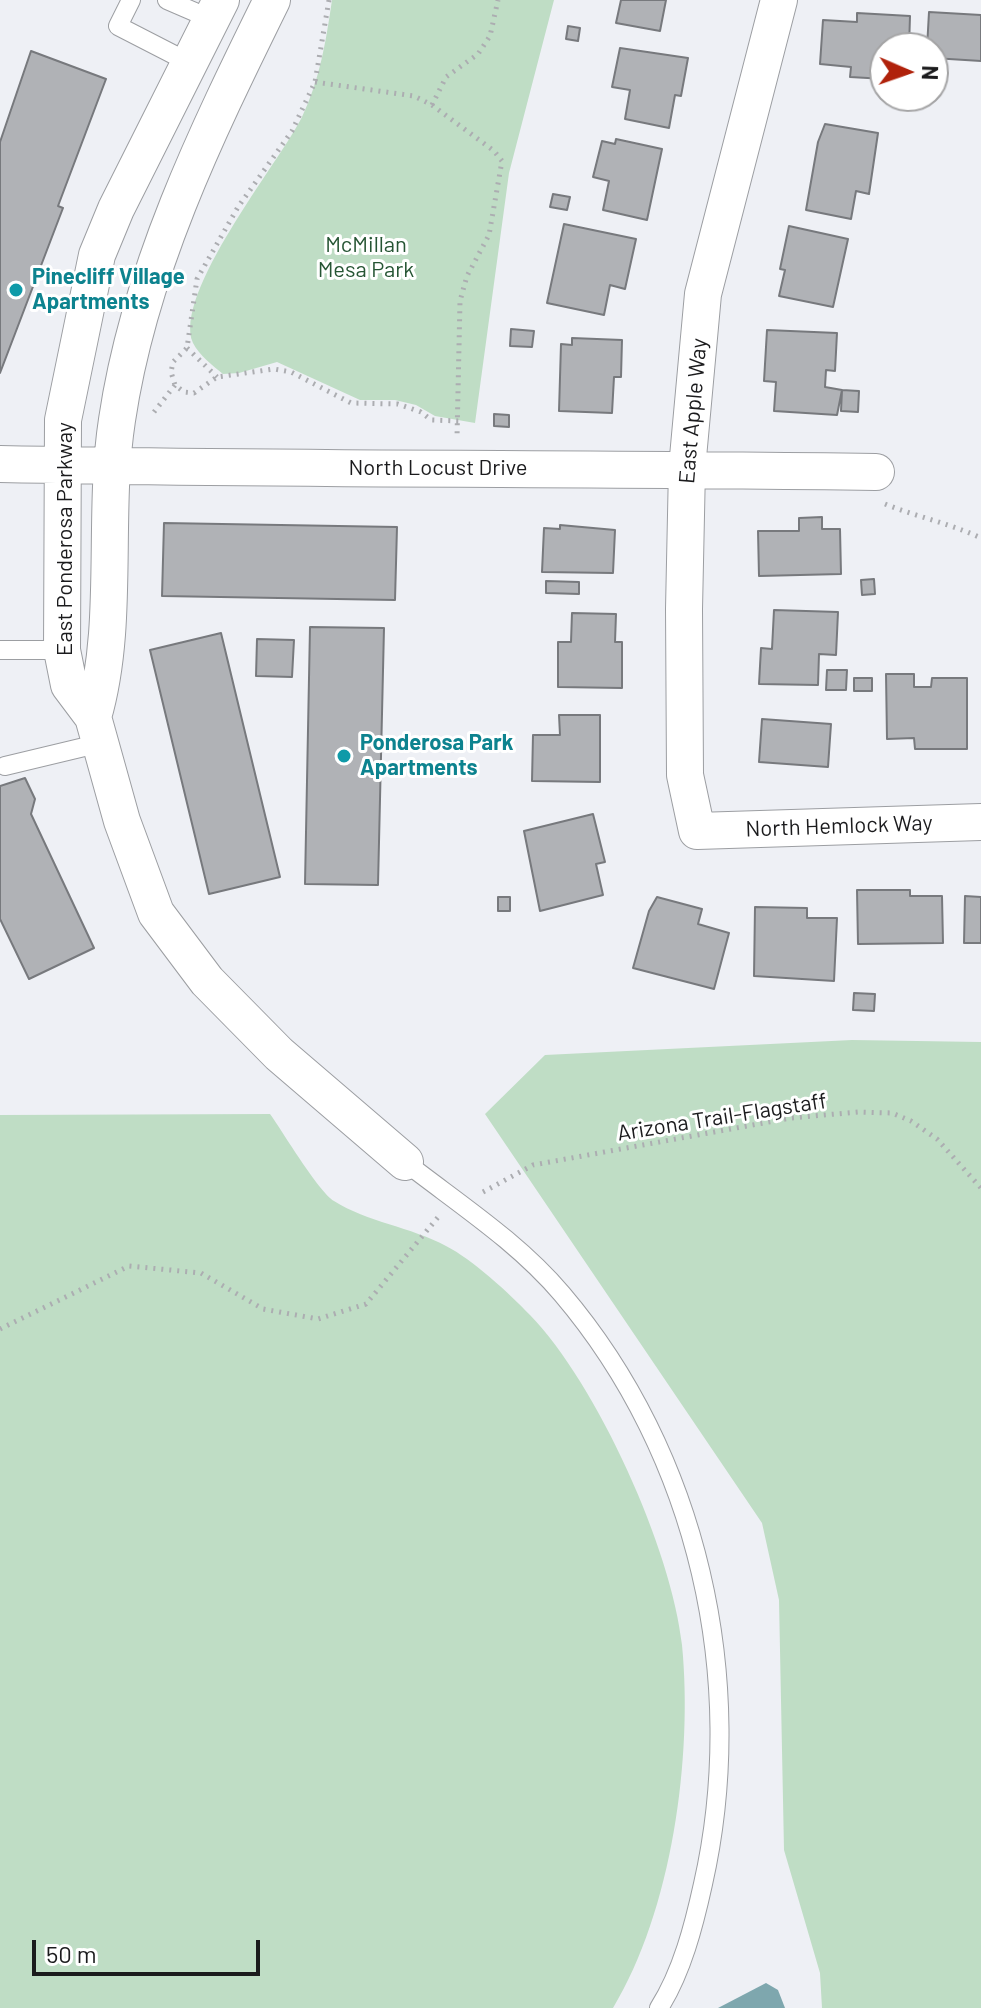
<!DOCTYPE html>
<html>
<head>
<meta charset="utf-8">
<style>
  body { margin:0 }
  #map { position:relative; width:981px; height:2008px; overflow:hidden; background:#eef0f5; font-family:Barlow,sans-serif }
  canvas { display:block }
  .north { position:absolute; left:869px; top:32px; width:80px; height:80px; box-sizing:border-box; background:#fff; border:2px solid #a4a4a5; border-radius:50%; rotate:92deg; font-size:22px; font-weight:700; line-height:32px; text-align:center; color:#1b1b1d }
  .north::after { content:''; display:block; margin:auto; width:28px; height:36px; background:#b0220b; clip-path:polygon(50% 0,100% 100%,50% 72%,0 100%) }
  .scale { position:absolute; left:32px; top:1940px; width:228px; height:36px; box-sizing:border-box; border:4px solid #1b1b1d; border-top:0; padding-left:10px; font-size:24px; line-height:28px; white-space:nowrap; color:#1b1b1d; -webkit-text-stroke:6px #fff; paint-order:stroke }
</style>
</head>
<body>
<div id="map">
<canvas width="981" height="2008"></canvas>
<div class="north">N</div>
<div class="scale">50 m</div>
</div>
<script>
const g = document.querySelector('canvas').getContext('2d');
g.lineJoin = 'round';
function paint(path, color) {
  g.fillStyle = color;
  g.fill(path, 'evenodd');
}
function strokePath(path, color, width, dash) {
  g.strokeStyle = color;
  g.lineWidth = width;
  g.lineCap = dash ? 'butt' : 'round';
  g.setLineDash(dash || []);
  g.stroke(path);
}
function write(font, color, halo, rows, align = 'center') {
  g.font = font + ' Barlow,sans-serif';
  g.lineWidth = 6;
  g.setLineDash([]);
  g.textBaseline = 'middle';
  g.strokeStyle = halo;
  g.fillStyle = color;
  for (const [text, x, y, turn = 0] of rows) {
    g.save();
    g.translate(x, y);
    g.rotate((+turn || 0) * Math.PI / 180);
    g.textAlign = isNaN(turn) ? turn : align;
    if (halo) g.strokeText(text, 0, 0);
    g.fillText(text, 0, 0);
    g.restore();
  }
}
const green = new Path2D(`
  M332,0H554L509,173L475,423L435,416L416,405L395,400H360L277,362L239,373L223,374C213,366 199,355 193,343C172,294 279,163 302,117C320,79 326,41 332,0Z
  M852,1040L981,1042V2008H822L820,1973L784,1850L779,1600L762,1523L485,1114L545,1055Z
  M270,1114C283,1132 318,1191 334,1201C367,1222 411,1227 446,1246C472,1259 510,1294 530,1315C597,1384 672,1550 682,1645C693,1757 672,1911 613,2008H0V1115Z`);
const water = new Path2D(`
  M766,1983L778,1990L785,2008H718Z`);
const building = new Path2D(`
  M621,0H666L660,31L616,23Z
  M929,12L981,15V61L933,58V48H927Z
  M857,13L910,16L909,48H885V79L850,77L851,67L820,64L823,20L857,22Z
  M568,26L580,28L578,41L566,39Z
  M620,48L688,58L681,96L675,95L669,128L625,119L630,90L612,87Z
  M31,51L106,79L58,206L63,208L0,373V142Z
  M825,124L878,133L869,194L856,191L851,219L806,210L818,142Z
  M616,139L662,149L647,220L603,210L609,181L593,177L602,141L615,144Z
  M553,194L570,197L567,210L550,207Z
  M564,224L636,239L625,289L610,285L604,315L547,303Z
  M789,226L848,239L833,307L779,296L785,270L780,269Z
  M511,329L534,331L532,347L510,346Z
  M767,330L837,333L835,371L826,370L825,387L842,390L837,415L774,411L776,382L764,381Z
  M572,338L622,340L621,377H614L612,413L559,411L561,344L572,345Z
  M842,390L859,391L858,412L841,411Z
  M494,414L509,415V427L494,426Z
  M822,517V529H840L841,574L759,576L758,531H799V518Z
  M164,523L397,527L395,600L162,596Z
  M560,525L615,530L613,573L542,572L544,528L560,529Z
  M874,579L875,594L862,595L861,580Z
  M546,581L579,582V594L546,593Z
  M774,610L838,612L836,655L819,654L818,685L759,684L761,648L772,649Z
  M572,613L616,614L615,642H622V688L558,687V642H571Z
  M310,627L384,628L378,885L305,884Z
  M221,633L280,877L209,894L150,650Z
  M257,639L294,640L292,677L256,676Z
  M827,670H847L846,690H826Z
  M886,674H914V687H931L932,678H967V749H915L914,738L887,739Z
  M854,678H872V691H854Z
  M559,715H600V782L532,781L533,735H560Z
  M762,719L831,724L828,767L759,762Z
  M25,778L35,799L31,814L94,948L29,979L0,919V786Z
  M593,814L605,862L596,864L603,895L540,911L524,831Z
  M857,890H910V896H942L943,943L858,944Z
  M965,896L981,897V943H964Z
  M498,897H510V911H498Z
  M657,897L702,909L698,924L729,933L714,989L633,968L649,911Z
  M755,907L807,908V918H837L834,981L754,976Z
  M854,993L875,994L874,1011L853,1010Z`);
const path = new Path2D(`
  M329,0L315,82L292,131L238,207L197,279L187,348L173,362L171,372L175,385L184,392L194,393L217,377L274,369L291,372L351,403L398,404L421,412L431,420L460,421
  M315,82L414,96L432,105L494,151L502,161L489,235L467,276L460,301L457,437
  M432,105L446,77L478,54L490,36L498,0
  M187,348L217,377
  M154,412L175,385
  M885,504C917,517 949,523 981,538
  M483,1192L533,1165L791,1118L858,1112L892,1113L911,1121L937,1139L981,1188
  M0,1329L129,1266L201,1273L263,1309L318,1319L366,1304L439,1216`);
const service = new Path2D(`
  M131,0L118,26L190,63
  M167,0L211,19
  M0,650H62
  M5,766L101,743
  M405,1162C459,1204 518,1242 562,1294C698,1454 749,1680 703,1884C694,1925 682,1972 659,2008`);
const minor = new Path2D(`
  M221,0L116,209L97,255L63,420L62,650L69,685L93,717L122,821L156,913L207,981L279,1054L405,1162
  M779,0L703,294L687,468L684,609L685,775L697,831L981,822
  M0,464C292,470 584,468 876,472
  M93,717C120,625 102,517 117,420C139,271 206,134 272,0`);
const markers = [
  [16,290,8,"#0f9aa8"],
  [344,756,8,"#0f9aa8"]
];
const parkNames = [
  ["McMillan",366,245],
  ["Mesa Park",366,270]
];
const cultureNames = [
  ["Pinecliff Village",32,277],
  ["Apartments",32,302],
  ["Ponderosa Park",360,743],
  ["Apartments",360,768]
];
const streetNames = [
  ["East Apple Way",693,411,-85],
  ["North Locust Drive",438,468],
  ["East Ponderosa Parkway",65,539,-90],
  ["North Hemlock Way",839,826,-2],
  ["Arizona Trail-Flagstaff",722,1117,-9]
];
paint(green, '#bfddc5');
paint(water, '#7ea7ae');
paint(building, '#b0b2b6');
strokePath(building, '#77797d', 2);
strokePath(service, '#9c9ea2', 20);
strokePath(minor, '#9c9ea2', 38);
strokePath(path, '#acadb1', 5, [2, 6]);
strokePath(service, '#fff', 18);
strokePath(minor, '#fff', 36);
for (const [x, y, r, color] of markers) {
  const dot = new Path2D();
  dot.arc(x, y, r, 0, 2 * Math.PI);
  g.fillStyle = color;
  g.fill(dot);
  strokePath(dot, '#fff', 3);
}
write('22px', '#265534', '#fff', parkNames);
write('bold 22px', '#0d838f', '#fff', cultureNames, 'left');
write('22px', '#1b1b1d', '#fff', streetNames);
</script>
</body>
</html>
